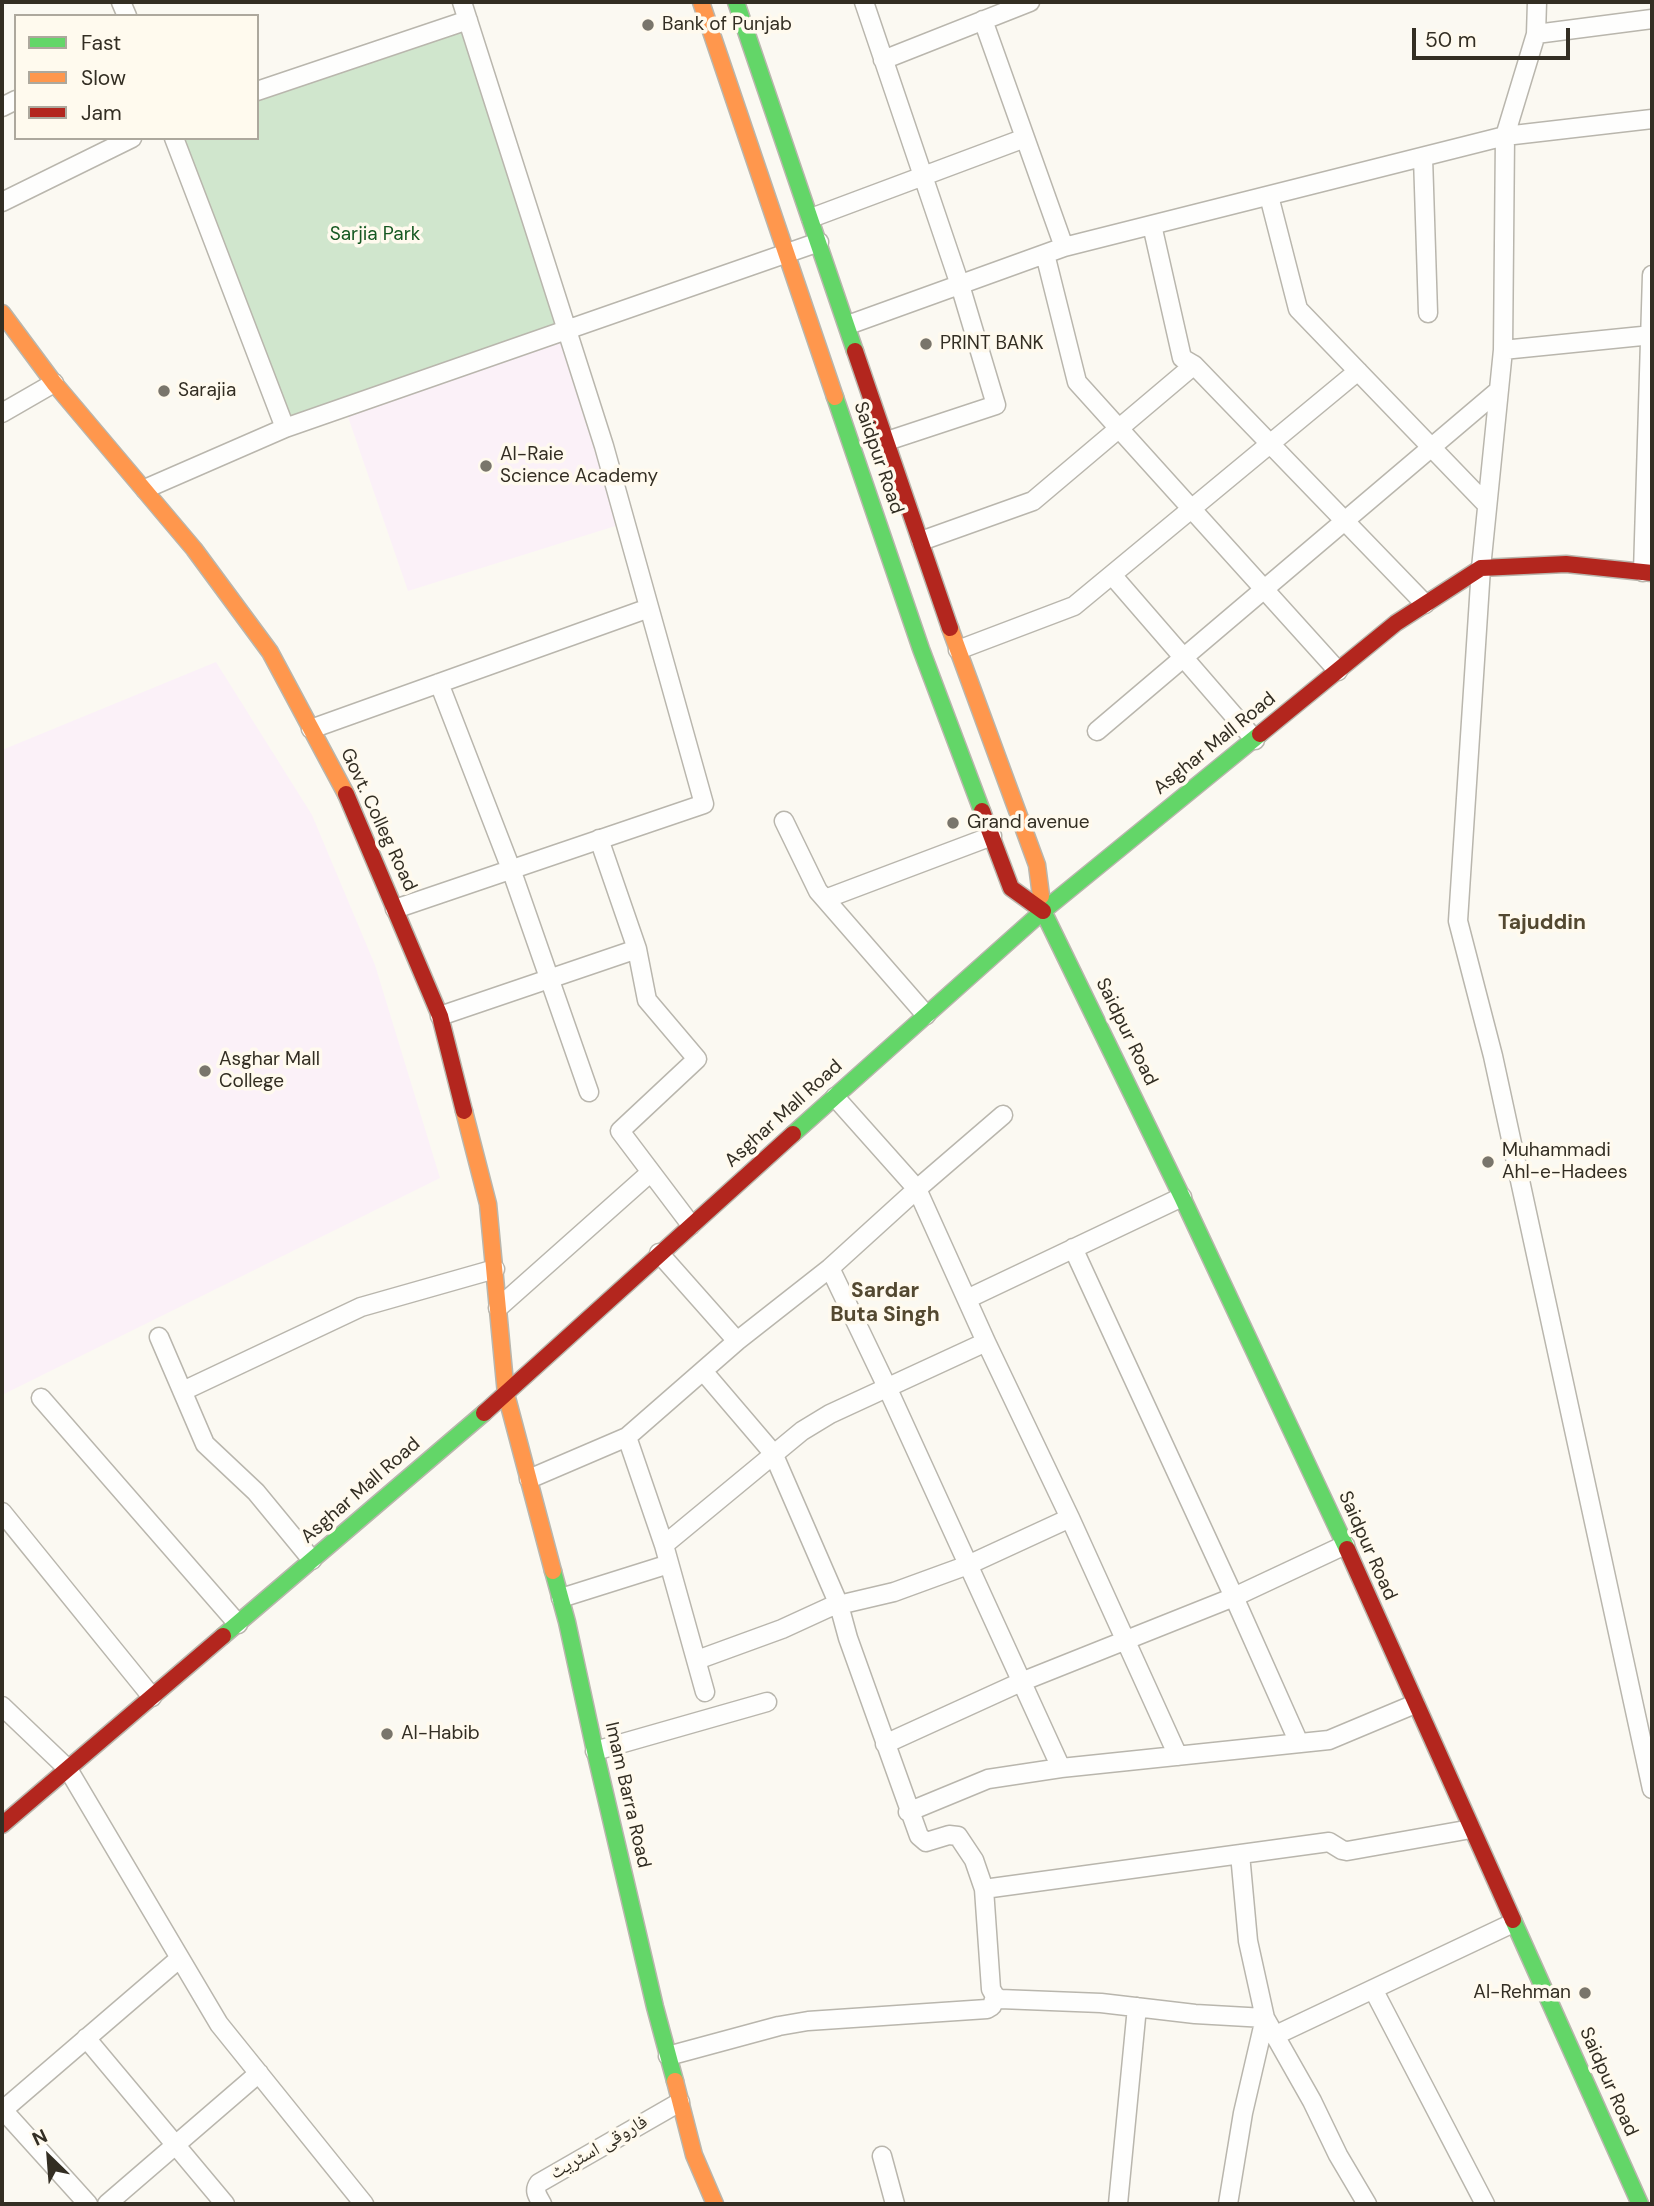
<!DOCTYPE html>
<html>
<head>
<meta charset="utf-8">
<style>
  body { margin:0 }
  #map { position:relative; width:1654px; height:2206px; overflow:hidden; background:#fbf9f2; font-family:"DM Sans",sans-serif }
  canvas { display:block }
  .frame { position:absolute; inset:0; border:4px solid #332e23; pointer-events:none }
  .legend { position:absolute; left:14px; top:14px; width:245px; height:126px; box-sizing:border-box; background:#fffaee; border:2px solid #ada89d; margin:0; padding:9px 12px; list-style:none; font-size:21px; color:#332e23 }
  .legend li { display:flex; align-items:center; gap:14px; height:35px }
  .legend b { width:35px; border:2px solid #ada89d }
  .north { position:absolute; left:14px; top:2122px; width:70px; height:70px; -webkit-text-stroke:5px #fffaee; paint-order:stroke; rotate:335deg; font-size:19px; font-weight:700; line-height:28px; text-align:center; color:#332e23 }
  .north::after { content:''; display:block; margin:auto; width:24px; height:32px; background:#332e23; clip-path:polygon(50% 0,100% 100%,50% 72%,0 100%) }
  .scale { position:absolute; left:1412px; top:28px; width:158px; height:32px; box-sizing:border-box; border:4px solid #332e23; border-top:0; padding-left:9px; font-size:21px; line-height:24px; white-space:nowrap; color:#332e23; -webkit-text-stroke:5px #fffaee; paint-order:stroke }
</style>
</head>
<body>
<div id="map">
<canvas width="1654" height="2206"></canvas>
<div class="frame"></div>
<ul class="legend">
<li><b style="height:9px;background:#63d668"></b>Fast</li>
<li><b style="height:9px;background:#ff974d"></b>Slow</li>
<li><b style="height:9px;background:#b3261e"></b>Jam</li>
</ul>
<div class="north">N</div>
<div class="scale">50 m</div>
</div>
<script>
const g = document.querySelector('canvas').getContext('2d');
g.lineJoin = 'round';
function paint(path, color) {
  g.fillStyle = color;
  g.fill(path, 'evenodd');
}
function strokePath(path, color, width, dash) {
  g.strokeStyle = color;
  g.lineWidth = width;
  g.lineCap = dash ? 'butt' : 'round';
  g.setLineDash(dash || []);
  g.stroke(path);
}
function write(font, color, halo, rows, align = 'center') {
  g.font = font + ' "DM Sans","Noto Naskh Arabic",sans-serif';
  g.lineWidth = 7;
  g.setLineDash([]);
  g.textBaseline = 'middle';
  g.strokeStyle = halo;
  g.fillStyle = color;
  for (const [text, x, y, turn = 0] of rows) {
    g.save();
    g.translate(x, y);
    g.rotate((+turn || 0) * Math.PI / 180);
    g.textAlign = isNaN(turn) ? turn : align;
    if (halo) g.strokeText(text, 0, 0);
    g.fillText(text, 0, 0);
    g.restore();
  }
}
const education = new Path2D(`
  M567,331L625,523L408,591L345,408Z
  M216,662L312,815L375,965L440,1178L2,1395V750Z`);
const green = new Path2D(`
  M468,20L567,331L285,428L174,138H257V91Z`);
const street = new Path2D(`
  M121,2L127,16
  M864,2L960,285L996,405L887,441
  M1537,2L1536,34L1505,136L1503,350L1481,568L1458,921L1493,1056L1652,1789
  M983,20L1064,247
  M1536,34L1652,19
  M883,60L1030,2
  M257,91L468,20
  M2,107L16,100
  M174,138L285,428
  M1423,157L1428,313
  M1269,196L1298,309L1487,505
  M2,202L132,138
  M811,218L1025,138
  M1152,225L1182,358L1194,365L1425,604
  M1045,254L1077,382L1338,671
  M848,325L1064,247L1505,136L1652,119
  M1503,350L1652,335
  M2,413L54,383
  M145,489L285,428L819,242
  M921,541L1033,501L1194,365
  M1643,572L1652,275
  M1112,575L1255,740
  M958,650L1074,606L1358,371
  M439,683L511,869L589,1092
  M311,729L649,608
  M1097,731L1499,390
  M784,821L818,891L926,1015
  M599,839L637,949L647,1000L697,1059L620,1131L691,1225
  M825,899L992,836
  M395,909L704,804L604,446L462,2
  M440,1016L637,949
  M835,1097L917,1189L986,1342L1070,1518L1178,1756
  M1073,1248L1234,1597L1299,1743
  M659,1253L737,1341
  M830,1268L887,1387L1061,1768
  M967,1299L1182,1197
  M498,1308L651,1172
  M159,1337L205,1444L256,1492L312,1560
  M703,1371L773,1453L839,1605L848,1638L919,1836L926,1842L949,1835L958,1836L974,1860L984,1889L991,1989L995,1996L1000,1999L1101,2003L1195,2014L1265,2018L1243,2113L1228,2204
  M183,1391L361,1307L495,1269
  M41,1398L238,1624
  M627,1437L664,1545L705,1692
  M529,1479L627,1437L737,1341L830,1268L917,1189L1003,1115
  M2,1512L152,1697
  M664,1545L802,1431L830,1414L986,1342
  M561,1598L669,1564
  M697,1660L782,1629L830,1607L894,1592L968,1565L1070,1518
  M2,1706L68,1769L219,2024L364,2204
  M885,1744L1021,1682L1234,1597L1345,1545
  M595,1751L767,1702
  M908,1812L988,1779L1061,1768L1329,1740L1415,1704
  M1240,1854L1248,1941L1265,2018L1312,2101L1338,2155L1367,2204
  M984,1889L1329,1842L1342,1850L1347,1851L1471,1829
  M1373,1989L1485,2204
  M1276,2035L1513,1923
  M86,2038L225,2204
  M668,2056L779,2026L808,2021L987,2009L992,2006L995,1996
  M3,2110L88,2204
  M2,2111L180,1958
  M882,2156L895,2204
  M107,2204L259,2073
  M542,2204C538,2196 533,2191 539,2183L680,2102
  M1118,2204L1137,2007`);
const fast = new Path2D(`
  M736,2L855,351
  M835,397L921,649L982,811
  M1041,896L1043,911L1182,1197L1347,1549
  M793,1134L1043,911L1260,734
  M553,1571L567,1622L595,1751L655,2007L675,2081
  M223,1636L484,1413
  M1513,1920L1640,2204`);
const slow = new Path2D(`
  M701,2L835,397
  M2,313L54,383L194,549L270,652L346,794
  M950,628L1037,865L1041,896
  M464,1111L488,1204L506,1394L553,1571
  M675,2081L694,2155L715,2204`);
const jam = new Path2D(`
  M855,351L950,628
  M1260,734L1396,623L1481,568L1566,564L1652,573
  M346,794L440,1016L464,1111
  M982,811L1011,888L1043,911
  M484,1413L793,1134
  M1347,1549L1513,1920
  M2,1825L223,1636`);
const markers = [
  [648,25,7,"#79756b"],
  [926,344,7,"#79756b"],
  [164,391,7,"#79756b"],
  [486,466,7,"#79756b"],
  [953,823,7,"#79756b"],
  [205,1071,7,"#79756b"],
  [1488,1162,7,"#79756b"],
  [387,1734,7,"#79756b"],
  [1585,1993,7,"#79756b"]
];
const poiNames = [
  ["Bank of Punjab",662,25],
  ["PRINT BANK",940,344],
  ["Sarajia",178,391],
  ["Al-Raie",500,455],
  ["Science Academy",500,477],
  ["Grand avenue",967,823],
  ["Asghar Mall",219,1060],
  ["College",219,1082],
  ["Muhammadi",1502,1151],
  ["Ahl-e-Hadees",1502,1173],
  ["Al-Habib",401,1734],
  ["Al-Rehman",1571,1993,"right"]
];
const parkNames = [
  ["Sarjia Park",375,235]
];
const streetNames = [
  ["Saidpur Road",878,458,71],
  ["Asghar Mall Road",1215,744,-39],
  ["Govt. Colleg Road",378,820,65],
  ["Saidpur Road",1126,1032,64],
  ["Asghar Mall Road",784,1114,-42],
  ["Asghar Mall Road",361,1491,-41],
  ["Saidpur Road",1367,1546,66],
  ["Imam Barra Road",627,1795,77],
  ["Saidpur Road",1608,2082,66],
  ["فاروقی اسٹریٹ",599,2148,-30]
];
const neighbourhoodNames = [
  ["Tajuddin",1542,923],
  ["Sardar",885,1291],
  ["Buta Singh",885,1315]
];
paint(education, '#fbf1f8');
paint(green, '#d0e6cd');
strokePath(street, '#b9b6ad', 21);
strokePath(fast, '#b9b6ad', 19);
strokePath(slow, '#b9b6ad', 19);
strokePath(jam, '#b9b6ad', 19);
strokePath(street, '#fefefd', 18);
strokePath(fast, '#63d668', 16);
strokePath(slow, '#ff974d', 16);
strokePath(jam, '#b3261e', 16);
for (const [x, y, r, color] of markers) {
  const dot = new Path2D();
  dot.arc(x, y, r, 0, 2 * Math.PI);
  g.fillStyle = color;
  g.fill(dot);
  strokePath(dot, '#fffaee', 2.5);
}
write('19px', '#332e23', '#fffaee', poiNames, 'left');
write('19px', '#155821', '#fffaee', parkNames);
write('19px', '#332e23', '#fffaee', streetNames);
write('bold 21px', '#534830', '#fffaee', neighbourhoodNames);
</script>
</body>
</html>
